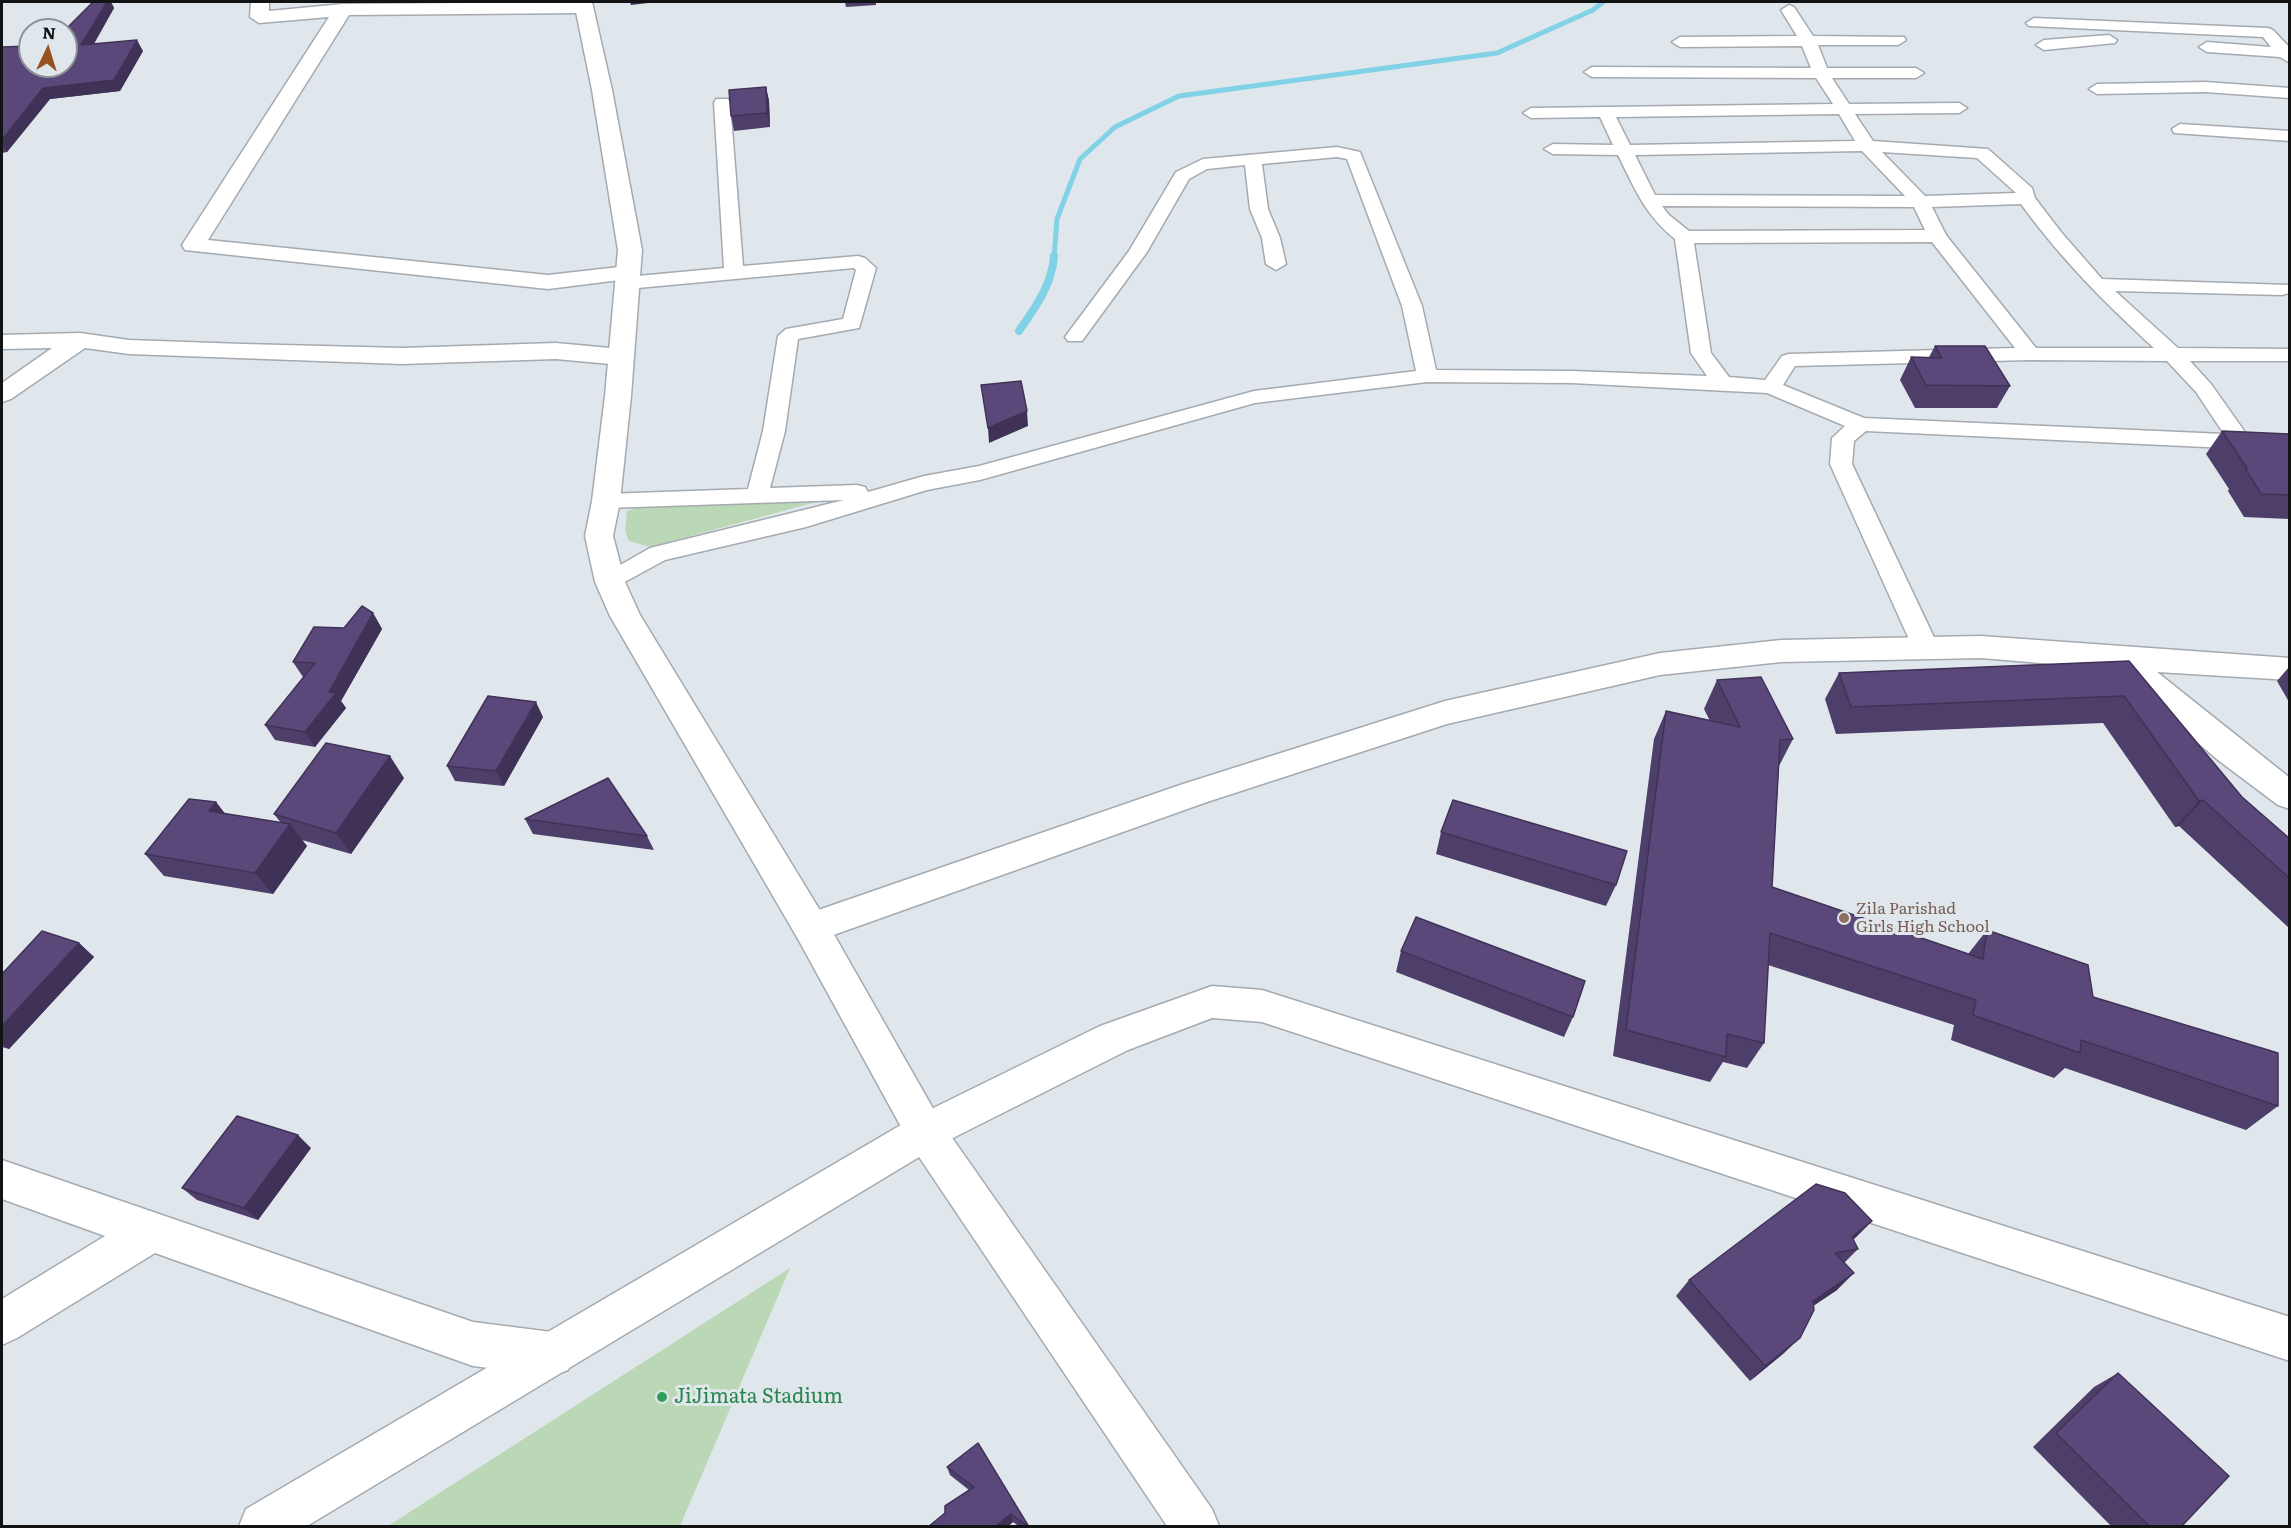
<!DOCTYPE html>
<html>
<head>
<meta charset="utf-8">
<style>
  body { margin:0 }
  #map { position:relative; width:2291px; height:1528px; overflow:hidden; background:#e0e7ec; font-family:Literata,serif }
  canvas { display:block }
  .frame { position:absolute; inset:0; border:3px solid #111315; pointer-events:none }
  .north { position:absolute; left:18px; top:18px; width:60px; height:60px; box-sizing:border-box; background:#e0e7ec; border:2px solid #8d9296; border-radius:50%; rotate:4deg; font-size:16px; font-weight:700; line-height:24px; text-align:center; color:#111315 }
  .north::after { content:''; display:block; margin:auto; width:21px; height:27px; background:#965321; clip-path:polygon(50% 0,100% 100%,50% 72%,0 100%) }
</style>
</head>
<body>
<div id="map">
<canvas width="2291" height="1528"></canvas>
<div class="frame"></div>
<div class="north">N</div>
</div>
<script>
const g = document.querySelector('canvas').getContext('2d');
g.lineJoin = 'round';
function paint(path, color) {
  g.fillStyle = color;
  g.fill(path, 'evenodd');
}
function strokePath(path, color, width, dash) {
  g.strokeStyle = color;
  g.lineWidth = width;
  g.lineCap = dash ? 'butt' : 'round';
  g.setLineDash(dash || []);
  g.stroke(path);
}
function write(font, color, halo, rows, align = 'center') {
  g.font = font + ' Literata,serif';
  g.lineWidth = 6;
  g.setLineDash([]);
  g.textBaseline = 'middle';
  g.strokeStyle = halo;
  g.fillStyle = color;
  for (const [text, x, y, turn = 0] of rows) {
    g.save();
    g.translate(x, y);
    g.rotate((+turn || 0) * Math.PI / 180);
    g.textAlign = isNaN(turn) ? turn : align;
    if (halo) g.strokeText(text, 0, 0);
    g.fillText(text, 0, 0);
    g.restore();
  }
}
const green = new Path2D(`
  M821,496L820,501L650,547L629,541L625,531L627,511L649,503Z
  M790,1268L680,1526H388Z`);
const streamFar1 = new Path2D(`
  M1054,258L1057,219L1080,159L1115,127L1179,96L1497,53L1593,10L1603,2`);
const stream = new Path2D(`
  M1019,331C1035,308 1052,285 1054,256`);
const street = new Path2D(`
  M1789,5L1794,7L1813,36L1904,37L1906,40L1898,45H1818L1827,68H1916L1924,73L1916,78H1832L1849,104L1959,103L1967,108L1959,113L1855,114L1873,141L1988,149L2032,188L2035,198L2061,232L2102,279L2289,285V293L2282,295L2115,291L2178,348L2290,349V361H2190L2211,384L2247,435L2290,437V451L1866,431L1854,441L1852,464L1939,648L1935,654L1926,657L1917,654L1913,648L1830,464L1832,438L1845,426L1767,393L1572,383L1427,382L1255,403L980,480L927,490L806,527L665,560L610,590L601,588L598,582L601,576L650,548L844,500L606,508L598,506L595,501L598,496L606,494L748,489L763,431L778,336L786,329L843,319L856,270L854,268L627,289L617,283L627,277L724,268L714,103L716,99H728L730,103L743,266L858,256L865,258L876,268L859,328L798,339L785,431L770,488L857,485L865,487L868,492L924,476L979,466L1254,391L1416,371L1402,306L1347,159L1337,157L1262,164L1268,209L1280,238L1286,264L1276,270L1266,264L1262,238L1250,209L1245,165L1207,169L1189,179L1147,252L1082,341H1068L1065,337L1129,251L1176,172L1203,159L1337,147L1360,152L1422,306L1436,370L1572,371L1707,376L1691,353L1675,239C1645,215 1635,189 1618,155L1553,154L1544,149L1553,144L1613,145L1600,117L1531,118L1523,113L1531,108L1833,104L1816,78L1592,77L1584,72L1592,67L1811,68L1802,46L1680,47L1672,42L1680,37L1797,36L1781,10ZM1839,114L1855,141L1630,145L1616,117ZM1862,151L1905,196L1655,195L1635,155ZM1882,152L1977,158L2016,193L1925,196ZM2021,204C2061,259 2104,302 2154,348H2036L1946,235L1932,207ZM1662,206L1914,207L1925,230L1689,231L1669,215ZM1932,242L2015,348L1789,354L1782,356L1765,380L1729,377L1711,353L1694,243ZM2030,360L2167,361L2196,392L2224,434L1864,418L1783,385L1795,366Z
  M2034,18L2268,28L2273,30L2290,48V63L2280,57L2207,52L2199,47L2207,42L2271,47L2263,37L2029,26L2026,23Z
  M2109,35L2117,40L2115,43L2044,50L2036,45L2044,40Z
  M2205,82L2290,88V98L2205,92L2097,94L2089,89L2097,84Z
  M2180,124L2290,131V141L2174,133L2172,129Z`);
const secondary = new Path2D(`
  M251,2H269V11L343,4L583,2L591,3L593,7L584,13L349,15L208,240L548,275L628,266L636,268L640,273L636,278L548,289L185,250L182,245L329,17L259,23L250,17Z
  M80,333L129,340L243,344L402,348L556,343L621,349L630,352L634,357L630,362L621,365L556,359L402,364L129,354L85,348L11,399L2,402V383L52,348L2,349V335Z
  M1981,636L2290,658V680L2157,672L2290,778V809L2278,805L2218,760L2112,669L1981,658L1781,662L1660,675L1447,724L1207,802L811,943L798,939L793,928L798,917L1183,784L1445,701L1660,653L1781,640Z
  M1212,986L1262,990L2290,1317V1361L1262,1022L1212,1018L1128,1050L939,1145L925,1151L911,1145L905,1132L911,1119L1100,1026Z
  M2,1160L473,1322L552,1332L568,1338L574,1354L568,1370L552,1376L473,1366L155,1253L17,1338L2,1345V1299L105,1236L2,1199Z`);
const primary = new Path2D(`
  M925,1113L939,1119L945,1132L939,1145L307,1526H239L246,1509L911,1119Z`);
const highway = new Path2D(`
  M574,2H592L612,90L642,250L631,396L620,501L613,536L625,582L640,615L824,917L939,1119L1212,1509L1219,1526H1167L911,1145L798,939L610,616L595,582L585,536L592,501L605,396L618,250L592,90Z`);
const wall = new Path2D(`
  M93,2H111L114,8L94,44L143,51L120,91L50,99L7,152L2,153V47L30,66Z
  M845,2H876V5L846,7Z
  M766,87L769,101L770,127L734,131L731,116Z
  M1935,346L2010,386L1997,408H1915L1900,380L1911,357H1929Z
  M2222,431L2289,434V519L2244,517L2228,491L2229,489L2206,454Z
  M373,613L382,629L341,701L346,708L315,747L275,740L265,725L304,677H303L293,662L344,628Z
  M2129,661L2242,797L2289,838V928L2179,826L2175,827L2103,723L1836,734L1825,699L1839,673Z
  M2289,667V702L2277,681Z
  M1717,680L1793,739L1779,766L1772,887L1968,954L1987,930L2093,997L2278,1106L2246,1130L2065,1068L2054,1078L1951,1040L1954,1025L1768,965L1764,1043L1747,1068L1723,1062L1710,1082L1613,1056L1654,739L1666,711L1710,721L1704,709Z
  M543,717L504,786L455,781L447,766Z
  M404,778L351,854L302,840L307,846L273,894L164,876L145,854L216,802L225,814L281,823L274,814Z
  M525,819L647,836L654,850L533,834Z
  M1441,832L1616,885L1606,906L1436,854Z
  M79,943L94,957L9,1049L2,1047V974Z
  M1401,951L1573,1017L1564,1037L1396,972Z
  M311,1148L258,1220L197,1200L182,1188Z
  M1872,1221L1853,1240L1858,1249L1844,1263L1837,1290L1814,1305L1784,1353L1750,1381L1676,1296L1689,1280Z
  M2118,1373L2181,1527H2112L2033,1447L2094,1387Z
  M947,1467L1029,1527H1020L1013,1522L1007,1527H928L945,1513L969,1490L950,1475Z`);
const shadedWall = new Path2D(`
  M107,2H111L114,8L87,55L81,45Z
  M630,2H657L631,5Z
  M137,40L143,51L120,91L50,99L7,152L2,143V140L43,88Z
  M766,87L769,101L770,127L767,113Z
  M1027,411L1028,426L989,443L988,428Z
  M373,613L382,629L341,701L346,708L315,747L305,732Z
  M536,702L543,717L504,786L496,771Z
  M390,756L404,778L351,854L336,833Z
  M2203,800L2179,826L2175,827L2199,801Z
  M216,802L233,824L209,811Z
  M290,824L307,846L273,894L255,873Z
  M79,943L94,957L9,1049L2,1043V1026Z
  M298,1135L311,1148L258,1220L244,1208Z
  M1872,1221L1855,1238L1835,1254L1852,1237Z
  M1854,1273L1837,1290L1797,1317L1813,1301Z
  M1800,1338L1784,1353L1750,1381L1765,1366Z
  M1011,1514L1013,1522L1007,1527H994Z`);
const building = new Path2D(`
  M93,2H107L81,45L137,40L114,80L43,88L2,140V47L30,46V66H66V30H65Z
  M766,87L767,113L731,116L729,90Z
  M1935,346H1985L2010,386L1926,385L1911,357L1942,358Z
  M1021,381L1027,411L988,428L981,385Z
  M2222,431L2289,434V495L2261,494L2245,468H2247Z
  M362,606L373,613L329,692L336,693L305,732L265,725L315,663L293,662L314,627L344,628Z
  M2129,661L2242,797L2289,838V878L2203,800L2199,801L2124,696L1851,707L1839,673Z
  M1761,677L1793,739L1780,740L1772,887L1983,959L1987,930L2088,965L2093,997L2278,1053V1106L2081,1040L2080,1053L1973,1015L1976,1000L1770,933L1764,1043L1727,1034L1726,1057L1626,1030L1666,711L1740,727L1717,680Z
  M488,696L536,702L496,771L447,766Z
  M326,743L390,756L336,833L274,814Z
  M608,778L647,836L525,819Z
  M189,799L216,802L209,811L290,824L255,873L145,854Z
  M1453,800L1627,851L1616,885L1441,832Z
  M1416,917L1585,981L1573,1017L1401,951Z
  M42,931L79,943L2,1026V974Z
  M237,1116L298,1135L244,1208L182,1188Z
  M1816,1184L1845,1193L1872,1221L1852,1237L1858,1249L1835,1253L1854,1273L1813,1301L1814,1310L1800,1338L1765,1366L1689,1280Z
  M2118,1373L2229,1476L2181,1527H2150L2056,1433Z
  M978,1443L1029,1527L1011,1514L994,1527H928L945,1513V1506L974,1487L947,1467Z`);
const markers = [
  [1844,918,6,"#8d6e63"],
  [662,1397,6,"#2e9e5b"]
];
const educationNames = [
  ["Zila Parishad",1856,909],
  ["Girls High School",1856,927]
];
const nearLeisurenames = [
  ["JiJimata Stadium",674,1397]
];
paint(green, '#bad7b6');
strokePath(streamFar1, '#81d1e7', 5);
strokePath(stream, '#81d1e7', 8);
strokePath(street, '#a4aaaf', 3);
strokePath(secondary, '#a4aaaf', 3);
strokePath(primary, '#a4aaaf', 3);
strokePath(highway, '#a4aaaf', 3);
paint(street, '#fff');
paint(secondary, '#fff');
paint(primary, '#fff');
paint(highway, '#fff');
paint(wall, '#4e3e6a');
paint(shadedWall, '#403256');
paint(building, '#5b487b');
strokePath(building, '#403256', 1.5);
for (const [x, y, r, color] of markers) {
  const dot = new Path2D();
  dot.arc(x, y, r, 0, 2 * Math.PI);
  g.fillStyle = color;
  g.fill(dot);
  strokePath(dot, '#e0e7ec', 2);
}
write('16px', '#785e54', '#e0e7ec', educationNames, 'left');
write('20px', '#27864d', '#e0e7ec', nearLeisurenames, 'left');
</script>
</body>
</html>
